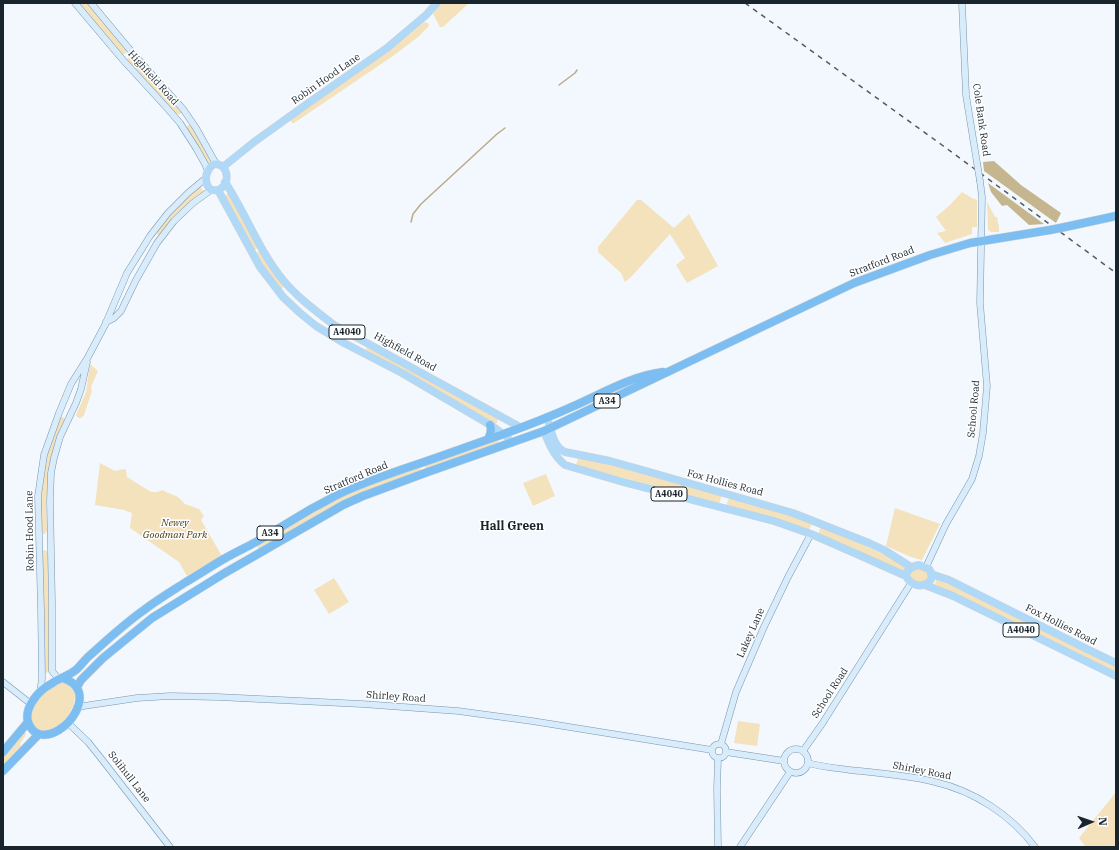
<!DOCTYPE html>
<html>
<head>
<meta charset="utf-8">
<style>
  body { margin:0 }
  #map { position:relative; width:1119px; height:850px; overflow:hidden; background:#f2f8fd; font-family:"IBM Plex Serif",serif }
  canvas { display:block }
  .frame { position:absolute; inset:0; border:4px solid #19242c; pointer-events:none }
  .north { position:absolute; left:1071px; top:802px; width:40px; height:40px; -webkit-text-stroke:3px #fff; paint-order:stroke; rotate:88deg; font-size:11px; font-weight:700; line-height:16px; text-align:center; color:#19242c }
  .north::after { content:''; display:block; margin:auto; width:14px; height:18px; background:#19242c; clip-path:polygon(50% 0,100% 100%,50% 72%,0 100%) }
</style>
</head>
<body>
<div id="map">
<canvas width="1119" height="850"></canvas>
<div class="frame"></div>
<div class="north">N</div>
</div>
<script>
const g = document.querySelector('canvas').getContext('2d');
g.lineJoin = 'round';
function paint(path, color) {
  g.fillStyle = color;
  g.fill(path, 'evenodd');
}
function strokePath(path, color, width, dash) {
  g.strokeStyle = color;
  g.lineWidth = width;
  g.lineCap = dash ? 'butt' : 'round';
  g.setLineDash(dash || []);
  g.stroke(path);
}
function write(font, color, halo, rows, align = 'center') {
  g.font = font + ' "IBM Plex Serif",serif';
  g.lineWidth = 3;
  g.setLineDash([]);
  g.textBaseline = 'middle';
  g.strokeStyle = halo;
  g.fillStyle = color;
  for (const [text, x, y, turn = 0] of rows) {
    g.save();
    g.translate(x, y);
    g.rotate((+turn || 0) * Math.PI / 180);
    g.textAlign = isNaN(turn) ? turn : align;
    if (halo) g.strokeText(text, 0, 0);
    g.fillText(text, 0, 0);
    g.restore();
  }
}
const green = new Path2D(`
  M79,3H88L127,50V52L125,54H122L118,49Z
  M442,3H469L443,27H440L433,14Z
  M424,22L428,23L429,26L418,37L393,56L294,123H292L290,119L391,48L411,33Z
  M130,56L133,57L182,112L181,114H176L128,61L127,59Z
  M189,125H192L212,162L208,165L187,128V126Z
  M200,187L204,191L180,213L160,235H158L157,233V230C171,214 184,200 200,187Z
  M962,192L972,198L977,200V227H972V234L945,243L937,233L946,231L936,217L950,205Z
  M229,193L258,248L254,250L224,196Z
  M637,200H641L674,228L689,214L718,266L687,283L676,265L685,258L670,234L632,276L625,282L621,273L598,252V247Z
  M987,202L995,217H997L998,219L997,220L999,226V232H991L988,230Z
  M258,251H260L283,285V288L280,289L265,269L257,254Z
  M366,348H370L497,417L498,419L497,423L494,424L367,352Z
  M90,364L98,371L91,387L92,391L84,415L81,418H78L76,415L86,392Z
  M61,417H63L65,419L56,444L50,465L46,504L47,530L45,534H43L41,527L40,497L44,467L50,443Z
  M497,439L499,444L425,469V467L426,464Z
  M578,458L612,465L722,495L719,504L576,465Z
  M100,463L115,471L124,469L126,470L127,477L151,492H157L163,490L166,492L178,497L185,504L199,509L204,516L201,520L222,556L187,576L179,562L130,528L132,513L124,510L95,505Z
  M419,466L421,469L422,473L352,498L260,549L258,548V545L339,496Z
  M546,474L555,496L533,506L523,483Z
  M729,498L792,515L812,523L809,531L726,506Z
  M895,508L940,524L922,560L911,557L886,546Z
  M821,527C850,538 878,551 906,566L904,571L818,534Z
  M44,550L47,551L48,555L50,671L44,674L42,552Z
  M917,568L927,571L929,574V579L920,584L909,579V572Z
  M334,578L349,602L329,614L314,590Z
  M936,580H937L954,586L1116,665V674L935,585Z
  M60,682C67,682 70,684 73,689C81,703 62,728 48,731C43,731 39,729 35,728C22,707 44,692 60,682Z
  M738,721L760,724L757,746L734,743Z
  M25,732L26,734L20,744L21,746L3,765V756Z
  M1116,792V847H1086L1079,838Z`);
const forest = new Path2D(`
  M994,161L1021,185L1061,213L1056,223L984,171L983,162Z
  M988,183L1044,224L1029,225L1007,205L1002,206L991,192Z`);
const stream = new Path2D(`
  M559,85L575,73L577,70
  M411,222L413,214L421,204L497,134L505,128`);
const secondary = new Path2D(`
  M75,3L123,60L167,108L180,123L196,148L205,164L208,171
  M91,3L131,51L183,109L196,128L215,162L217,164
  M962,3L966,95L977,163
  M106,322L114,318L121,311L136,280L157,243L174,221L193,203L211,190
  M926,567L946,524L972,479L979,456L983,433L987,386L980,303L982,197L980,181
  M59,679L52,671V602L50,501L51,473L54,458L60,437L76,403L81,389L87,362
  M3,682L31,704
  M40,691L42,679L41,610L38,496L44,455L59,413L71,384L88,357L105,325L127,273L150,236L168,213L188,193L206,178
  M77,707L137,698L170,696L218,697L362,704L458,711L532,721L712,750
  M68,723L88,742L100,757L170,847
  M712 751a7 7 0 1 1 14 0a7 7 0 1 1-14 0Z
  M721,744L736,692L764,627L788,577L811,534
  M784 761a12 12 0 1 1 24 0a12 12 0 1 1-24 0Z
  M803,751L822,724L911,583
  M726,752L784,761
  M808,763C822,767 836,768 850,770C878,773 907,775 935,782C974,791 1011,815 1035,847
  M718,847L717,789L718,758
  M740,847L790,772`);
const primary = new Path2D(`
  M214,164C228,163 231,183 220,189C218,191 214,190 211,190C203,183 205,170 214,164Z
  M223,167L254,142L307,104L387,48L426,15L437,3
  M225,182C246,214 259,251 283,280C298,298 316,311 334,325L520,427
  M218,190L260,267L283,297L300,313L316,326L344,343L402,373L492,426L506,436L512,443
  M547,417C551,429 553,447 565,452L610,461L646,471L793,513L869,543L884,550L911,567
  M544,431C549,444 554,456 565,465L623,482L774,521L811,534L859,555L906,576
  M919,565L929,569C940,583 915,594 906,576C907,569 912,566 919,565Z
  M931,574L949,580L1087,649L1116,663
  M925,585L953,596L1116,676`);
const highway = new Path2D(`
  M1065,227L1116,216
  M488,439C491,434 492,430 490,425
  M62,678C102,689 65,741 39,734C34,733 30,727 28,722C24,707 39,690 51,684C59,678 69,676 77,669C81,665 84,661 88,657C106,641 124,624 144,610C157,600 172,591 186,582C198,575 210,567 222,560C234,553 245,548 256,542C274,531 293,520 311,509C321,504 331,498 341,493C367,481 394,472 421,463C448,454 474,444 501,435C526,426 552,416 576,405C605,392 632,376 663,372
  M77,687L81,680L103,658L152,618L223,574L343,505L363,496L425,473L544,431L854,283L930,255L970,243L1050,230
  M3,752L28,722
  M3,771L39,734`);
const rail = new Path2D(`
  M745,3L942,145L1116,273`);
const secondaryBridge = new Path2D(`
  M977,163L980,181`);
const highwayBridge = new Path2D(`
  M1050,230L1065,227`);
const shields = [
  [347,332,36],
  [607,401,26],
  [669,494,36],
  [270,533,26],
  [1021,630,36]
];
const shieldNames = [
  ["A4040",347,332],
  ["A34",607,401],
  ["A4040",669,494],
  ["A34",270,533],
  ["A4040",1021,630]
];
const streetNames = [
  ["Highfield Road",153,78,48],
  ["Robin Hood Lane",326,79,-35],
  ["Cole Bank Road",981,120,82],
  ["Stratford Road",882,262,-21],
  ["Highfield Road",405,352,29],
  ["School Road",974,409,-85],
  ["Stratford Road",356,478,-23],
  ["Fox Hollies Road",725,483,15],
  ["Robin Hood Lane",30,531,-91],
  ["Fox Hollies Road",1061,625,27],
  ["Lakey Lane",751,633,-66],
  ["School Road",830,693,-57],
  ["Shirley Road",396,697,4],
  ["Shirley Road",922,771,11],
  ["Solihull Lane",129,777,52]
];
const parkNames = [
  ["Newey",175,523],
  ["Goodman Park",175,535]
];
const quarterNames = [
  ["Hall Green",512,527]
];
paint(green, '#f3e2bc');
paint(forest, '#c6b690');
strokePath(stream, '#bbab86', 1.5);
strokePath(secondary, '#7b95ab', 7);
strokePath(primary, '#d1d3d5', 8);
strokePath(highway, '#d1d3d5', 9);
strokePath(secondary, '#d8ecfb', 6);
strokePath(primary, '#b0d8f7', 7);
strokePath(highway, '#7cbef1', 8);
strokePath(rail, '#525b63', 1.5, [5, 5]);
strokePath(secondaryBridge, '#7b95ab', 7, []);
strokePath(highwayBridge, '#d1d3d5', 9, []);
strokePath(secondaryBridge, '#d8ecfb', 6);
strokePath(highwayBridge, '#7cbef1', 8);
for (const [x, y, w] of shields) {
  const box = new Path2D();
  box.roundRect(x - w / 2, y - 7, w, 14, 3);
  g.fillStyle = '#fff';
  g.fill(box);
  strokePath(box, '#19242c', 1);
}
write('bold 9px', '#19242c', null, shieldNames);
write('10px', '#19242c', '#fff', streetNames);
write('italic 10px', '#4c3a0a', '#fff', parkNames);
write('bold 12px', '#19242c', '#fff', quarterNames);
</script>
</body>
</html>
